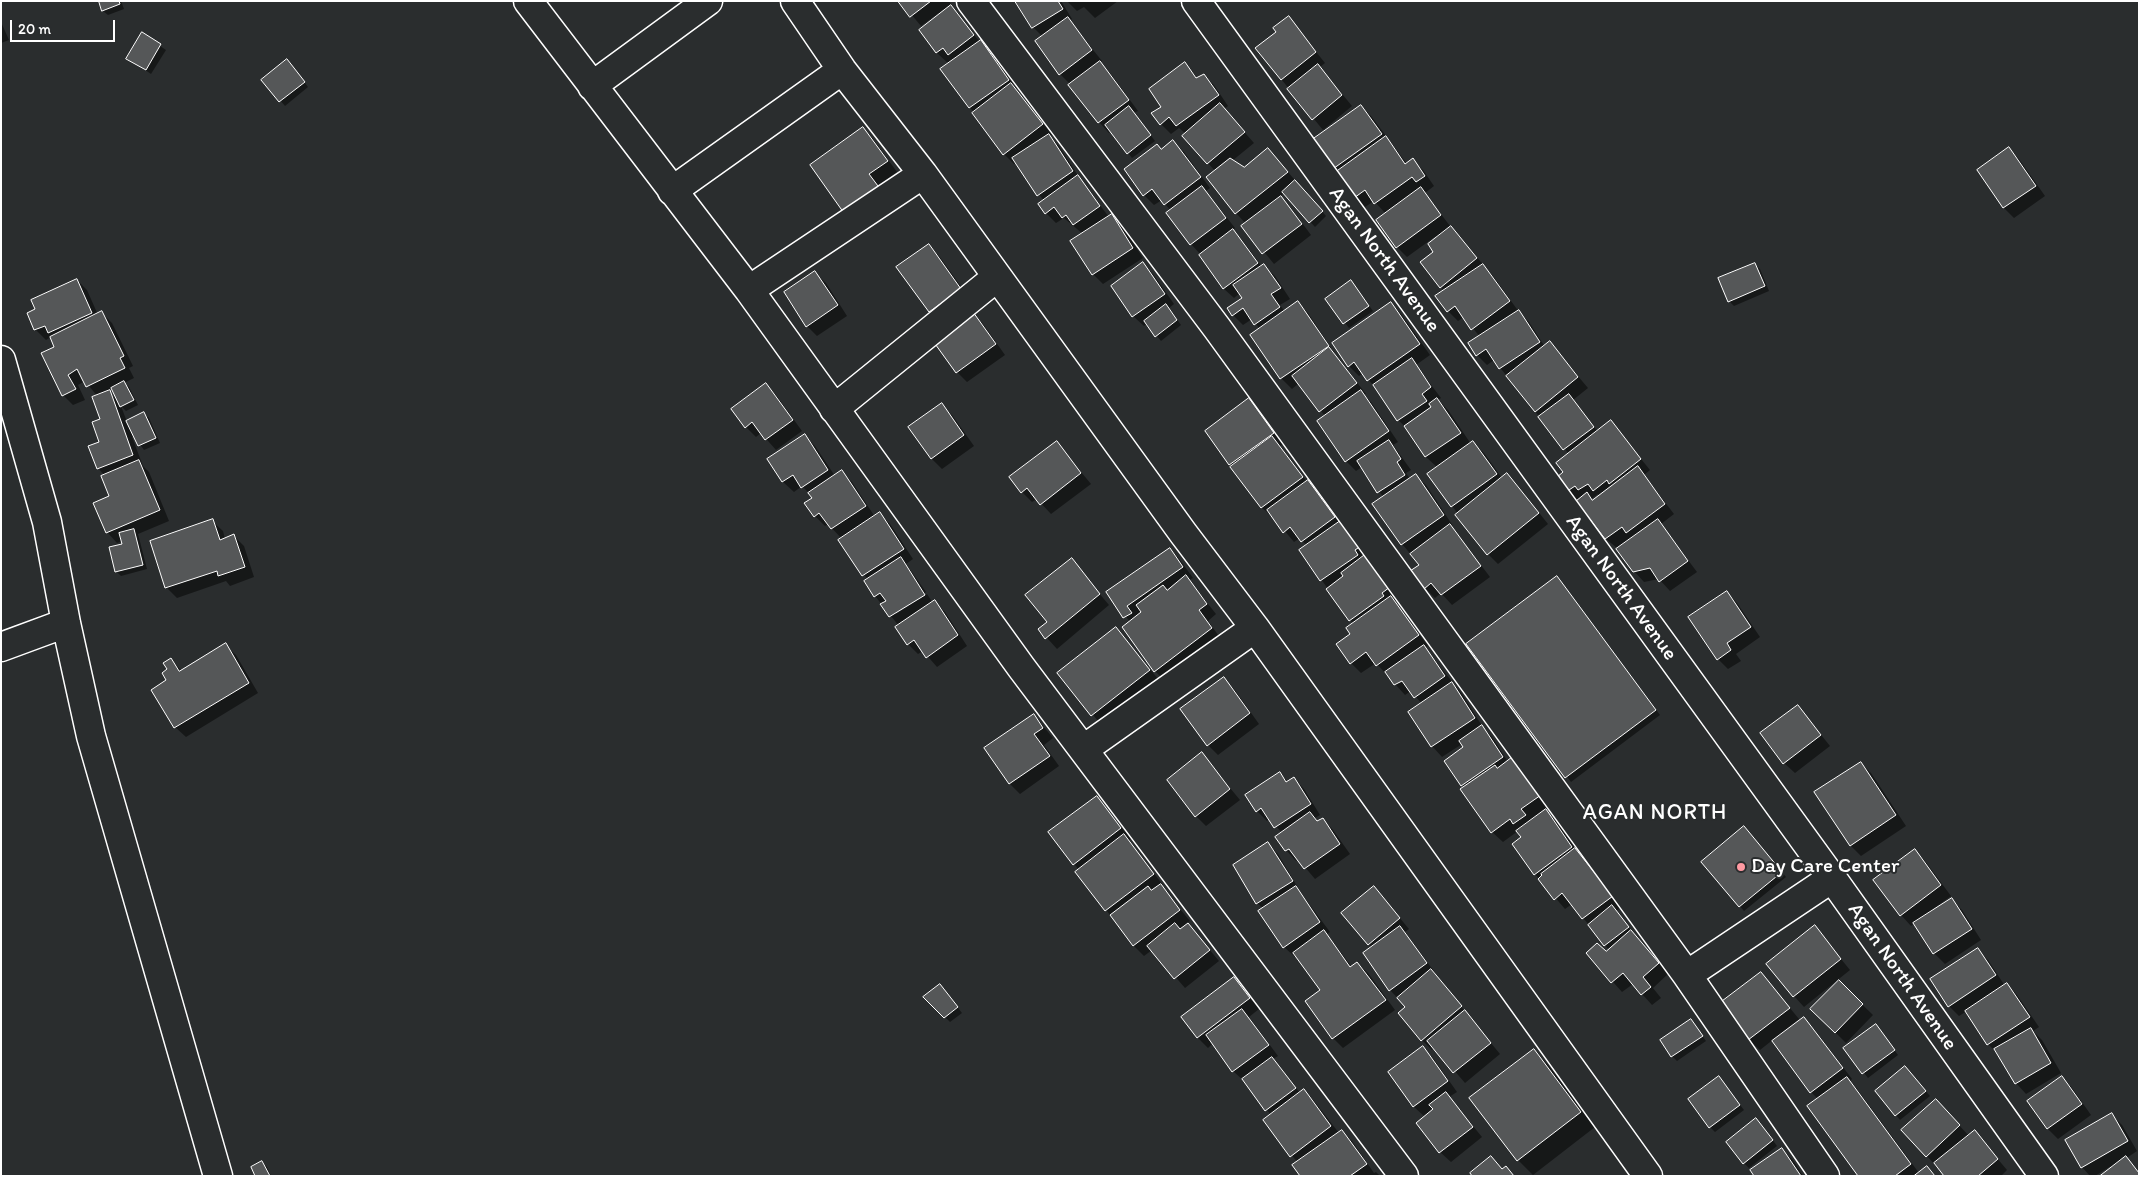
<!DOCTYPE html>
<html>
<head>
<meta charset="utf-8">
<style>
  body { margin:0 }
  #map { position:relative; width:2140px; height:1177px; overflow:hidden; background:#2a2d2e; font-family:Itim,sans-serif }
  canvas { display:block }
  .frame { position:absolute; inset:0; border:2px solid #fff; pointer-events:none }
  .scale { position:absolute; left:10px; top:20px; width:105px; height:22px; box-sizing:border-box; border:2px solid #fff; border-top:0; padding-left:6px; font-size:15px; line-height:18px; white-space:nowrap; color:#fff; -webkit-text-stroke:4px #2a2d2e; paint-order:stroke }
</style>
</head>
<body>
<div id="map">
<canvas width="2140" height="1177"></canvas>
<div class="frame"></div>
<div class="scale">20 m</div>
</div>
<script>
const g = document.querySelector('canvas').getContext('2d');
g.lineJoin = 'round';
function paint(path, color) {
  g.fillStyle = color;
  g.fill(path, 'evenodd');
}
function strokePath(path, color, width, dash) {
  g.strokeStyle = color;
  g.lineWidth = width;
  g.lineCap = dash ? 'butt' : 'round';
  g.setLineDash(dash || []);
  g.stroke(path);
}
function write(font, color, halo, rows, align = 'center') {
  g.font = font + ' Itim,sans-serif';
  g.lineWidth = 4;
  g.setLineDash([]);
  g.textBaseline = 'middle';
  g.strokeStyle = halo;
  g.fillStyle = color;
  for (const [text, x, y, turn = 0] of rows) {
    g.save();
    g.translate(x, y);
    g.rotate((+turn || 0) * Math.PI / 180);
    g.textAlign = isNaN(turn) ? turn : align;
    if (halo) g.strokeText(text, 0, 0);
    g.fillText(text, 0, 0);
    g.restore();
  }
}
const shadow = new Path2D(`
  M100,1H121L124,9L108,15L103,11Z
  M900,1H949L951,4L921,26Z
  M1015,1H1061L1072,19L1070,21L1102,61L1100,63L1110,73L1138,111L1134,113L1155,141L1132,158L1111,131L1109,133L1099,122L1071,85L1060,74L1037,42L1043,37L1033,27Z
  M1067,1H1118L1095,18L1084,7L1077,11Z
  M951,7L980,42L991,52L1018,91L1052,135L1050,137L1059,146L1082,182L1109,217L1111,216L1122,226L1143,258L1103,284L1093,274L1083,234L1064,218L1056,223L1046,213L1044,201L1016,163L1014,164L1004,154L942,69L949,64L937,53L921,30Z
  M1289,18L1325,63L1320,67L1352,106L1323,130L1281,79L1278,32Z
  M1,22L9,40L1,43Z
  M142,34L166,50L151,74L128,58Z
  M1185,64L1198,79L1203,75L1214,85L1228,106L1224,109L1254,143L1232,161L1244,169L1268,149L1326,216L1315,227L1284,193L1280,197L1291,208L1311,235L1274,264L1243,226L1246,224L1236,213L1215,171L1184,136L1186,134L1179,128L1171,134L1161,124L1163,107Z
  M292,66L308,87L285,106L263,80Z
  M1361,106L1371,116L1407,164L1412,160L1423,170L1434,186L1425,193L1450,226L1493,276L1519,312L1529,322L1545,347L1550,343L1588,388L1573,400L1598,432L1611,422L1650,470L1644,475L1674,514L1661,524L1697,572L1670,591L1659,579L1644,582L1634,571L1617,548L1606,539L1578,501L1567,491L1564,473L1569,454L1494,360L1487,365L1477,355L1480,337L1464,317L1458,321L1448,311L1444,291L1441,287L1436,236L1407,257L1397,247L1386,214L1374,201L1365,207L1331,170ZM1598,494L1600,496L1594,501L1591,499Z
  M863,128L873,139L897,172L879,185L890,201L857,225Z
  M1173,142L1184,152L1210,188L1206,191L1235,228L1233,230L1243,241L1262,267L1264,266L1275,276L1290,299L1280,305L1285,312L1298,303L1308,313L1337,357L1366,394L1364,395L1371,402L1398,442L1393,445L1411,470L1406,473L1410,479L1415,475L1426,485L1453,526L1452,527L1490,577L1452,605L1441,593L1435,598L1425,588L1420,565L1402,544L1374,504L1384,498L1362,467L1356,471L1346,461L1325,416L1299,383L1292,389L1281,378L1252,335L1260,329L1252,319L1243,325L1233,315L1244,298L1240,293L1234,298L1223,288L1201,255L1191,244L1171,211L1162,200L1154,205L1144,195L1161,150Z
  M2009,149L2019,159L2045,196L2014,218L2004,208L1978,171Z
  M928,246L939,256L970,299L940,322L930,311Z
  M1143,264L1153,274L1174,304L1169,308L1181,325L1161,341L1147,324L1144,326L1133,316Z
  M1755,265L1760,269L1769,291L1734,306L1729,301Z
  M815,273L826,283L847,316L817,336L807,326Z
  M77,280L87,290L98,315L102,313L112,323L133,366L129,368L134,378L124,383L129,387L138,405L126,411L121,406L127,422L144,414L149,418L160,443L144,450L134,436L132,437L143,466L149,472L169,521L138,534L147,569L121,576L116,571L123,545L122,541L117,543L107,532L111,497L105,476L98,468L102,419L98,397L85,381L78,385L85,400L73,405L63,395L56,347L51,337L46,340L35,329L37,309ZM113,388L118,401L108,391Z
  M1355,287L1373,311L1349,328L1327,299Z
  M1391,303L1401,314L1430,355L1416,365L1441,398L1438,400L1448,410L1471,444L1473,443L1484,453L1502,478L1507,475L1517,485L1548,524L1498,564L1488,554L1429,475L1438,468L1426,457L1409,430L1398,420L1378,391L1363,373L1359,376L1349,366Z
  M973,314L983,324L1005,355L967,382L957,372Z
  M765,385L776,395L802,431L776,450L761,433L756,437L746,427Z
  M1249,400L1259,410L1283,444L1280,446L1307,482L1318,492L1340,522L1404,595L1395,602L1428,646L1425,648L1462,694L1484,729L1492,737L1508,762L1550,806L1545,810L1556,821L1578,852L1622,907L1616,911L1632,932L1668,974L1653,988L1661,998L1652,1005L1633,984L1622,992L1587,953H1606L1609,950L1572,904L1565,909L1535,874L1522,838L1518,831L1503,842L1492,832L1462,789L1464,788L1446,761L1464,748L1462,744L1442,757L1432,746L1422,704L1411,691L1405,695L1376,663L1361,673L1351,663L1354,625L1300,550L1307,546L1300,538L1294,542L1273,517L1262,508L1207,431Z
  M941,405L952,415L974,446L942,469L932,459L910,427Z
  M805,436L815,446L835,476L842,472L852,482L875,517L880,514L890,524L913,559L906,564L926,592L896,611V614L927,594L933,603L934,602L945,612L967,646L937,667L923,651L918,654L908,644L899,626L875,596L868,580L840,540L842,539L828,524L825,526L815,516L814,498L802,486L794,492L783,482L769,459Z
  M1057,443L1091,484L1051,514L1037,499L1032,502L1022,492Z
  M212,521L223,531L225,539L234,536L244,546L254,577L230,586L226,581L177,598L167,588L151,541Z
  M1170,549L1180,560L1193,578L1189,580L1216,614L1208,621L1221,639L1165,681L1155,671L1130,622L1108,592Z
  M1071,560L1109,605L1057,649L1039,629L1048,622Z
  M1561,582L1660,715L1571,782L1468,645Z
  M1727,592L1737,603L1760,637L1736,654L1741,661L1728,669L1718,659Z
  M1116,629L1159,680L1102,726L1059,673Z
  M225,645L236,655L258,693L186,737L175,727L168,681L171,660L182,671Z
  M1223,679L1234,689L1259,724L1218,755L1208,745Z
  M1798,706L1830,746L1795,773L1784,763L1762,733Z
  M1034,715L1053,738L1044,745L1059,766L1020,794L1010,784L986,749Z
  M1202,754L1240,800L1206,826L1196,816Z
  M1861,763L1871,773L1906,826L1861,856L1850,845Z
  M1280,774L1288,782L1294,778L1304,789L1320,815L1315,818L1318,822L1323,819L1333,830L1350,854L1315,879L1298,859L1296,861L1286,850L1282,833L1270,819L1267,821L1257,811Z
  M1097,798L1131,839L1129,841L1163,885L1161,886L1190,921L1187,923L1219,961L1185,988L1152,950L1144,956L1134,946L1077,872L1079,870L1050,833Z
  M1749,833L1786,877L1744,911L1703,862Z
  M1268,844L1278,854L1301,893L1330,932L1327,934L1352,967L1357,963L1368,973L1395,1010L1343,1048L1333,1038L1322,991L1296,956L1295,957L1284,947L1264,909L1257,903L1234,866Z
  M1915,850L1925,861L1951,896L1933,909L1934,911L1952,900L1962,910L1981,940L1945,964L1934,953L1915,923L1911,926L1901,915L1875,880Z
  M1374,887L1409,929L1405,932L1436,974L1435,975L1500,1054L1465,1083L1435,1048L1432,1050L1422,1040L1406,1007L1390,990L1372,948L1368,944Z
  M1815,927L1850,970L1804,1007L1794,996Z
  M1978,950L1988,960L2005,986L2007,984L2017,995L2039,1027L2033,1031L2042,1040L2061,1073L2026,1094L2016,1083L1999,1055L1988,1044L1967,1011L1959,1016L1949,1006Z
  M1761,973L1799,1019L1760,1050L1749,1040L1722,1003Z
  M1234,979L1259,1009L1249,1017L1278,1056L1273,1059L1300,1093L1304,1090L1314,1101L1339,1133L1342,1131L1352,1141L1374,1173L1376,1172L1380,1176H1301L1298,1163L1264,1121L1271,1115L1244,1081L1233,1071L1213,1043L1208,1048L1197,1037Z
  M1839,982L1873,1015L1846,1043L1812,1009Z
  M944,990L962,1013L950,1022L925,997Z
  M1804,1019L1814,1029L1852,1079L1850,1081L1857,1089L1919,1173L1927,1167L1936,1176H1859L1819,1100L1811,1092Z
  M1691,1021L1706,1041L1677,1061L1672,1056Z
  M1880,1031L1898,1055L1868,1078L1845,1048Z
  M1423,1048L1433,1058L1457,1092L1449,1097L1482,1137L1451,1162L1440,1152L1425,1117L1413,1106Z
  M1534,1050L1549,1066L1595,1127L1533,1175L1518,1160Z
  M1910,1073L1930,1096L1900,1120L1896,1115Z
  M2062,1077L2072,1088L2091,1115L2058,1139L2048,1129Z
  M1719,1078L1744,1110L1715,1132L1710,1127Z
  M1946,1111L1969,1136L1975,1132L2007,1170L2001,1176H1945L1927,1156Z
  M2112,1115L2122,1125L2137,1151L2112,1168L2111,1166L2095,1176H2090L2082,1167Z
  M1761,1124L1777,1146L1749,1168L1744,1163Z
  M1782,1150L1793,1160L1803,1176H1755Z
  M262,1162L267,1167L271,1176H257Z`);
const building = new Path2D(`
  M99,1H119L120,4L102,11Z
  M898,1H931L910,17Z
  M1015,1H1058L1063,9L1032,28Z
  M951,5L974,35L948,55L943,48L936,53L919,30Z
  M1289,16L1316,52L1281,80L1255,48L1276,32L1273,28Z
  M1068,17L1092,50L1059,75L1035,41Z
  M142,32L161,44L146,70L126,59Z
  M981,40L1009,80L969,108L940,69Z
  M287,59L305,82L279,102L261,80Z
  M1100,61L1129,100L1098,123L1068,85Z
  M1185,62L1196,78L1204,74L1219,95L1176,126L1169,117L1160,125L1151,113L1161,107L1149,89Z
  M1318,64L1342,95L1312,120L1287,89Z
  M1011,83L1043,124L1003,155L972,113Z
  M1220,103L1245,132L1207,164L1182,136Z
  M1361,105L1382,134L1330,171L1309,142Z
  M1129,106L1151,135L1127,154L1105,125Z
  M863,127L888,161L869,174L881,190L846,216L810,165Z
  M1049,134L1073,171L1037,196L1012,158Z
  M1386,136L1405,164L1413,158L1425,176L1416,182L1412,177L1374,204L1365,190L1354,198L1336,172Z
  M1173,140L1201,177L1164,205L1152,189L1143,196L1124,169L1157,144L1161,149Z
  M2009,147L2036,186L2003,208L1977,170Z
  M1268,148L1288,172L1235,214L1206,177L1230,158L1244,167Z
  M1078,175L1100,206L1073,225L1066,215L1062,218L1054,207L1045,214L1038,204Z
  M1295,180L1323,211L1309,223L1282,192Z
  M1202,186L1226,218L1190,245L1166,213Z
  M1421,187L1441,215L1396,248L1376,220Z
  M1281,196L1302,224L1262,254L1241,226Z
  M1112,214L1133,248L1092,275L1070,241Z
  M1451,226L1477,258L1440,288L1420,262L1433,252L1428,244Z
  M1233,229L1258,263L1223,289L1199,255Z
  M929,244L961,289L929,312L896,267Z
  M1143,262L1165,294L1132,317L1111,286Z
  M1755,263L1765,286L1728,302L1718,278Z
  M1264,264L1281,288L1271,294L1280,307L1254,325L1243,308L1232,316L1227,308L1242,298L1233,285Z
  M1483,264L1510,301L1471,330L1455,306L1447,312L1435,296Z
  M815,271L838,305L806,327L784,292Z
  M77,279L92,313L48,333L45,326L34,330L27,313L35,309L31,300Z
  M1351,280L1369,306L1343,324L1325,299Z
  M1298,301L1329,346L1280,379L1250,335Z
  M1391,302L1420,344L1367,381L1354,362L1348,367L1332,343Z
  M1166,304L1177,320L1155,337L1144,321Z
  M1519,310L1540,342L1499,369L1486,349L1476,356L1468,343Z
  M102,311L124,356L120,358L125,368L86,387L77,369L68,375L76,389L62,396L41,353L54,347L50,337Z
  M973,312L996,344L956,373L933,341Z
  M1550,341L1578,377L1535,412L1506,376Z
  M1329,347L1357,383L1319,412L1292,376Z
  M1412,358L1431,387L1422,394L1427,401L1397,421L1373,385Z
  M124,381L134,400L120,407L111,388Z
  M766,383L793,420L765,440L752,422L745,428L731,409Z
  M110,390L133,455L97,469L88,446L99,442L92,422L100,419L92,397Z
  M1361,390L1389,431L1345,462L1317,421Z
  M1569,394L1594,427L1563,450L1538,417Z
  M1249,398L1274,433L1229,465L1205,431Z
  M1437,398L1461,433L1425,457L1404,426L1431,407L1429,404Z
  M942,403L964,435L931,459L908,427Z
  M144,412L156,438L138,446L126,421Z
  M1611,420L1641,459L1609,484L1607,480L1593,491L1588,484L1578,490L1575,486L1566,492L1556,478L1563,472L1556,463Z
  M805,434L828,470L801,488L793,475L782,482L767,459Z
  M1272,436L1303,477L1261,508L1230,467Z
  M1389,440L1401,459L1397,462L1405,475L1377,493L1357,461Z
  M1057,441L1081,473L1040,505L1027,488L1021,493L1009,477Z
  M1473,441L1497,474L1451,507L1427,474Z
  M139,460L160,510L106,533L93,503L109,496L101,476Z
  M1638,466L1665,504L1626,533L1622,527L1605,539L1576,501L1587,492L1592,500Z
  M842,470L866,506L831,529L819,513L814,517L804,503L812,498L808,493Z
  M1507,473L1539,513L1487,555L1455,515Z
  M1416,474L1444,515L1401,545L1372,504Z
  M1308,480L1335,517L1301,542L1290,527L1283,533L1267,510Z
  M880,512L904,549L862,576L838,540Z
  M1346,517L1364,544L1355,550L1358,555L1320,581L1299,550Z
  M213,519L220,540L234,534L245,567L218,576L217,571L165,588L150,541Z
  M1658,519L1688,561L1659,582L1650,568L1633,572L1616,549Z
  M1450,524L1481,566L1441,595L1431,583L1424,589L1410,571L1419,565L1410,554Z
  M134,529L143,565L115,572L109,547L122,544L119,533Z
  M1170,548L1183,567L1127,606L1132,613L1123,618L1106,592Z
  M1370,551L1394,584L1382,593L1384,596L1349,621L1326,589L1343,576L1341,573Z
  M901,557L925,595L889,617L880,604L886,601L880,593L874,597L864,581Z
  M1072,558L1100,594L1045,639L1038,629L1047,622L1025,595Z
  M1186,575L1207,604L1199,610L1212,628L1154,672L1122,627L1141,612L1136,605L1163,585L1167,590Z
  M1557,576L1656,710L1565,778L1466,644Z
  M1727,591L1751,627L1727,643L1731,650L1717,660L1688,617Z
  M1391,596L1419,635L1376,666L1366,652L1350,664L1336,644L1350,634L1346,628Z
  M935,600L958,635L926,658L914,640L907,645L895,627Z
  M1116,627L1150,670L1091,716L1057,673Z
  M226,643L249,683L174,728L151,690L166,680L162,673L167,669L163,663L171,658L179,671Z
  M1424,645L1445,676L1414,698L1402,681L1394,685L1385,672Z
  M1224,677L1250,713L1207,746L1180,709Z
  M1452,682L1475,718L1431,747L1408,712Z
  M1798,705L1821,735L1783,764L1760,733Z
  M1034,714L1043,728L1034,734L1050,756L1009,784L984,748Z
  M1482,725L1503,757L1461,786L1444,761L1463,747L1459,741Z
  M1202,752L1230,789L1195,817L1167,780Z
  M1514,756L1541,795L1521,809L1526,815L1513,824L1510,819L1491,833L1460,789L1495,765L1497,768Z
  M1861,762L1896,815L1850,846L1814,792Z
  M1280,772L1286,782L1294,777L1311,804L1274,828L1261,808L1256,812L1245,795Z
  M1097,796L1121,828L1073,865L1048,832Z
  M1546,809L1572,847L1534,875L1512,844L1521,837L1516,831Z
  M1310,812L1317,821L1323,818L1340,844L1304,869L1289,849L1285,851L1275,837Z
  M1744,826L1782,872L1739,907L1701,862Z
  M1124,834L1154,874L1105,911L1075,872Z
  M1268,842L1293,881L1256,904L1233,865Z
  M1575,848L1613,896L1582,919L1562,893L1554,900L1538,879L1542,875L1541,874Z
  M1915,849L1941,885L1900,916L1873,880Z
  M1161,884L1180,910L1133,946L1110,915L1148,886L1151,890Z
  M1296,886L1320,922L1283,948L1258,911Z
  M1374,886L1400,918L1368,945L1341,913Z
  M1952,898L1972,929L1933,954L1913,923Z
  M1612,905L1629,927L1604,946L1588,925Z
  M1175,923L1180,929L1188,923L1210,950L1174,979L1147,946Z
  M1815,925L1841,959L1793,997L1766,964Z
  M1400,926L1427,963L1389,991L1363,953Z
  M1324,930L1350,967L1357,962L1386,1000L1332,1039L1305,1001L1320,990L1293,953Z
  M1631,930L1659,963L1643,977L1651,987L1641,995L1623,973L1611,983L1586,953L1597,943L1606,951Z
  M1978,948L1996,975L1948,1007L1930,979Z
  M1431,969L1462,1006L1421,1041L1398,1013L1405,1007L1397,998Z
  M1761,972L1790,1008L1748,1040L1720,1003Z
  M1234,977L1250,998L1197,1038L1181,1017Z
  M1839,980L1863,1004L1835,1033L1810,1009Z
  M2007,983L2030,1017L1987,1045L1965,1011Z
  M940,984L958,1007L944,1018L923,997Z
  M1242,1009L1269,1045L1232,1072L1206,1035Z
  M1465,1010L1491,1043L1453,1073L1427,1041Z
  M1804,1017L1843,1068L1810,1093L1772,1041Z
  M1691,1019L1703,1036L1671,1057L1660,1040Z
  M1876,1024L1895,1050L1862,1074L1843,1048Z
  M2031,1028L2051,1063L2015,1084L1994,1049Z
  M1423,1046L1448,1081L1413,1107L1388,1072Z
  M1534,1049L1581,1112L1517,1161L1469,1098Z
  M1272,1057L1296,1088L1265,1111L1242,1079Z
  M1905,1066L1926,1091L1895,1116L1875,1091Z
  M1719,1076L1740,1105L1709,1128L1688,1099Z
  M2062,1076L2082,1104L2047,1129L2027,1101Z
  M1847,1077L1911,1164L1895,1176H1858L1807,1106Z
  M1304,1089L1331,1126L1290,1157L1263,1120Z
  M1446,1092L1473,1127L1439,1153L1416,1123L1433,1109L1429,1105Z
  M1936,1099L1960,1125L1926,1157L1901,1130Z
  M2112,1113L2128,1141L2081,1168L2065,1140Z
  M1756,1118L1773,1140L1743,1164L1726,1142Z
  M1342,1130L1367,1164L1350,1176H1300L1292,1165Z
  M1975,1130L1998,1159L1978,1176H1944L1934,1163Z
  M1782,1148L1801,1176H1754L1750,1170Z
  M1491,1156L1502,1169L1506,1166L1514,1176H1472L1470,1173Z
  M2126,1156L2139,1173V1176H2100Z
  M262,1161L270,1176H255L251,1167Z
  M1927,1166L1935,1176H1914Z`);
const minor = new Path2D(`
  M528,1L749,290L1021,667L1404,1176
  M795,1L842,70L923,174L1183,533L1255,628L1648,1176
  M971,1L1217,328L1687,975L1825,1176
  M1196,1L1832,878L2044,1176
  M592,86L708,1
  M672,191L842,70
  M749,290L923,174
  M1,360L47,522L66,623L91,736L218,1176
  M834,409L997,277
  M1,647L66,623
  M1084,749L1255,628
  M1687,975L1832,878`);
const markers = [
  [1741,867,5,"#ff9aa2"]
];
const streetNames = [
  ["Agan North Avenue",1384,260,54],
  ["Agan North Avenue",1621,588,54],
  ["Agan North Avenue",1902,977,55]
];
const poiNames = [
  ["Day Care Center",1751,867]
];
const neighbourhoodNames = [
  ["AGAN NORTH",1655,813]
];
paint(shadow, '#0007');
paint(building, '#555758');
strokePath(building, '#fff', 1);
strokePath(minor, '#fff', 31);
strokePath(minor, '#2a2d2e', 28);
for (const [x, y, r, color] of markers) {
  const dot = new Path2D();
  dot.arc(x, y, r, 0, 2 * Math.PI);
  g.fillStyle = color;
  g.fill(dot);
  strokePath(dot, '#2a2d2e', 2);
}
write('21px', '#fff', '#2a2d2e', streetNames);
write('21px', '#fff', '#2a2d2e', poiNames, 'left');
g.letterSpacing = '1px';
write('22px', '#fff', '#2a2d2e', neighbourhoodNames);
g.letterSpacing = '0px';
</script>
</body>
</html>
